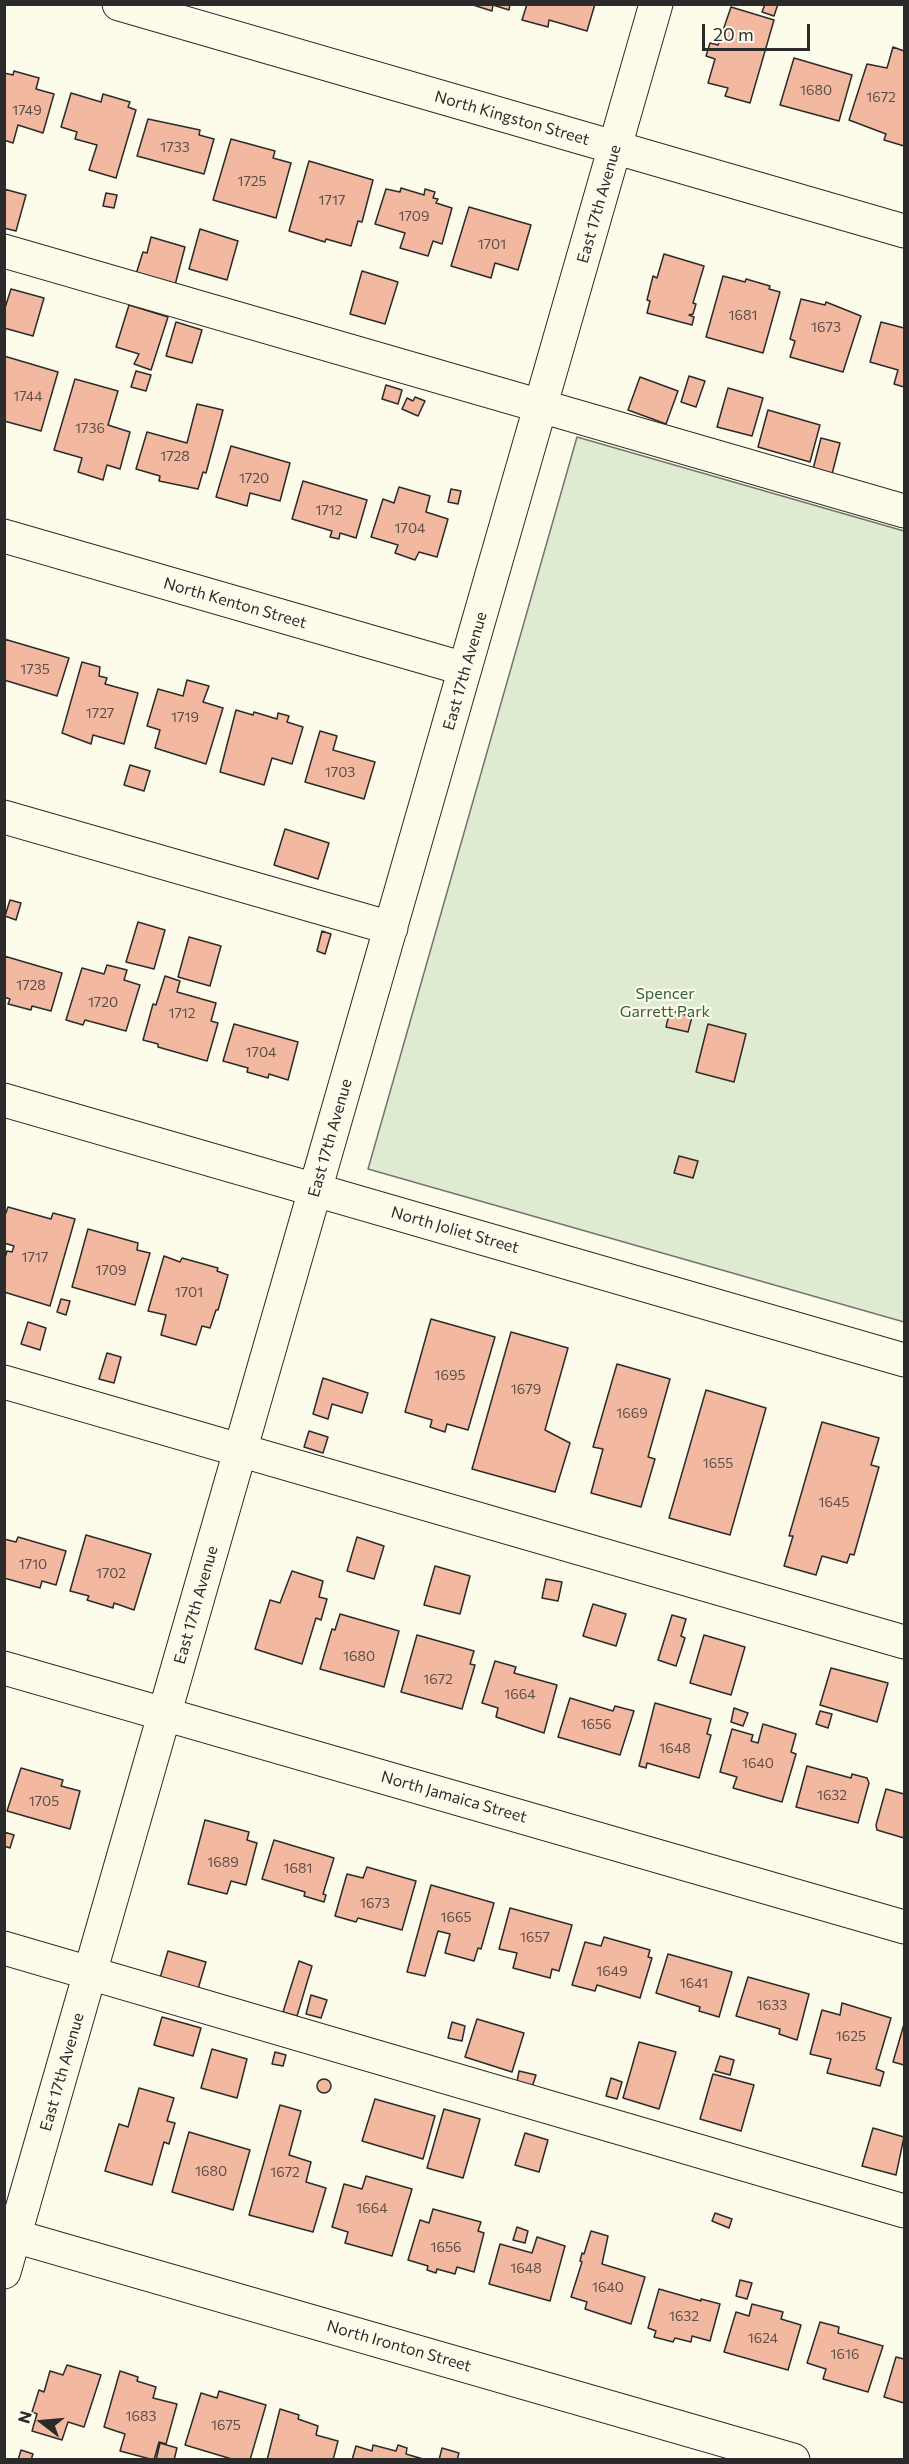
<!DOCTYPE html>
<html>
<head>
<meta charset="utf-8">
<style>
  body { margin:0 }
  #map { position:relative; width:909px; height:2464px; overflow:hidden; background:#fdfbea; font-family:Commissioner,sans-serif }
  canvas { display:block }
  .frame { position:absolute; inset:0; border:6px solid #2b2b2b; pointer-events:none }
  .north { position:absolute; left:12px; top:2392px; width:60px; height:60px; -webkit-text-stroke:4px #fdfbea; paint-order:stroke; rotate:286deg; font-size:16px; font-weight:700; line-height:24px; text-align:center; color:#2b2b2b }
  .north::after { content:''; display:block; margin:auto; width:21px; height:27px; background:#2b2b2b; clip-path:polygon(50% 0,100% 100%,50% 72%,0 100%) }
  .scale { position:absolute; left:702px; top:24px; width:108px; height:27px; box-sizing:border-box; border:3px solid #2b2b2b; border-top:0; padding-left:8px; font-size:18px; line-height:21px; white-space:nowrap; color:#2b2b2b; -webkit-text-stroke:4px #fdfbea; paint-order:stroke }
</style>
</head>
<body>
<div id="map">
<canvas width="909" height="2464"></canvas>
<div class="frame"></div>
<div class="north">N</div>
<div class="scale">20 m</div>
</div>
<script>
const g = document.querySelector('canvas').getContext('2d');
g.lineJoin = 'round';
function paint(path, color) {
  g.fillStyle = color;
  g.fill(path, 'evenodd');
}
function strokePath(path, color, width, dash) {
  g.strokeStyle = color;
  g.lineWidth = width;
  g.lineCap = dash ? 'butt' : 'round';
  g.setLineDash(dash || []);
  g.stroke(path);
}
function write(font, color, halo, rows, align = 'center') {
  g.font = font + ' Commissioner,sans-serif';
  g.lineWidth = 4.5;
  g.setLineDash([]);
  g.textBaseline = 'middle';
  g.strokeStyle = halo;
  g.fillStyle = color;
  for (const [text, x, y, turn = 0] of rows) {
    g.save();
    g.translate(x, y);
    g.rotate((+turn || 0) * Math.PI / 180);
    g.textAlign = isNaN(turn) ? turn : align;
    if (halo) g.strokeText(text, 0, 0);
    g.fillText(text, 0, 0);
    g.restore();
  }
}
const green = new Path2D(`
  M577,437L904,531V1322L368,1169Z`);
const building = new Path2D(`
  M470,4H510L509,10L493,5L492,11Z
  M527,4H595L587,31L549,20L548,27L522,20Z
  M765,4H778L774,16L762,12Z
  M731,7L774,20L750,103L725,96L728,88L708,83L715,59L706,56L710,43L718,45Z
  M893,47L904,51V146L884,140L886,134L849,120L867,64L887,68Z
  M794,58L852,75L839,121L780,105Z
  M14,71L39,78L36,89L54,94L43,133L18,125L13,143L4,140V73L13,75Z
  M71,93L101,102L103,94L130,102L128,107L136,110L116,178L89,170L97,145L75,139L77,132L61,127Z
  M148,119L200,130L199,135L214,139L204,174L137,156Z
  M231,139L275,151L273,158L291,163L276,218L213,200Z
  M309,161L373,180L362,222L358,221L351,246L326,239L325,242L289,231Z
  M401,188L424,195L425,189L435,192L433,198L438,199L436,203L452,208L442,244L433,241L428,256L400,248L405,233L375,224L386,189L400,192Z
  M4,189L26,195L16,231L4,228Z
  M106,193L117,195L114,208L103,206Z
  M469,207L531,225L518,270L495,263L491,278L451,266Z
  M200,229L238,241L227,280L189,269Z
  M151,237L185,247L175,285L136,274L143,252L147,253Z
  M664,254L704,266L693,303L696,304L693,314L689,315L694,317L692,325L647,313L650,301L647,300L653,276L657,278Z
  M362,271L398,282L385,324L350,314Z
  M723,276L745,282L746,279L770,286L769,289L780,292L763,353L706,337Z
  M11,289L44,298L33,336L4,328V311Z
  M801,299L825,305L826,302L861,316L843,372L790,357L795,341L790,339Z
  M129,305L168,317L151,370L134,364L139,354L116,347Z
  M176,322L202,330L192,363L166,356Z
  M881,322L904,328V327V387L894,384L898,370L870,362Z
  M4,356L58,372L41,431L4,421Z
  M136,371L151,375L146,391L131,387Z
  M689,376L705,381L696,407L681,402Z
  M640,377L678,391L666,424L628,410Z
  M75,379L118,391L108,425L130,432L120,469L107,465L103,480L78,472L82,458L54,450Z
  M386,385L402,390L398,404L382,399Z
  M728,388L763,398L752,436L717,427Z
  M415,397L425,401L418,416L402,409L407,398L413,401Z
  M197,404L223,410L206,473L203,472L198,489L159,481L160,476L136,469L147,432L187,443Z
  M768,410L820,425L810,462L758,447Z
  M821,438L840,443L831,478L812,473Z
  M231,446L290,463L280,501L250,493L247,506L216,497Z
  M303,481L367,500L356,538L340,533L339,539L330,537L332,531L292,519Z
  M399,487L430,496L426,512L448,519L437,557L419,552L415,560L395,553L398,545L371,537L383,499L394,503Z
  M451,489L461,491L458,504L448,502Z
  M4,639L69,658L57,696L4,680Z
  M82,662L100,667L99,676L107,678L105,684L138,693L124,744L93,735L91,744L62,733Z
  M187,680L209,686L203,702L223,708L206,764L155,748L160,730L147,726L158,689L183,696Z
  M236,710L253,715L254,712L277,719L278,713L289,716L287,722L303,727L292,764L272,758L264,785L220,772Z
  M320,731L337,736L333,750L375,762L364,799L305,782Z
  M130,765L150,771L144,791L124,785Z
  M285,829L329,843L318,879L274,865Z
  M10,900L21,903L16,920L5,916Z
  M138,922L165,930L154,969L126,962Z
  M322,931L331,934L325,954L317,951Z
  M189,937L221,946L210,986L178,977Z
  M4,956L62,973L51,1011L32,1006L31,1010L8,1004L10,999L4,997Z
  M107,965L127,970L124,980L140,985L126,1031L85,1020L83,1025L66,1020L82,968L104,974Z
  M165,976L180,981L177,992L216,1003L211,1021L218,1023L207,1061L158,1047V1044L143,1040L153,1004L156,1005Z
  M670,1010L692,1017L688,1032L666,1027Z
  M234,1024L298,1042L288,1080L269,1074L268,1078L247,1072L248,1068L223,1061Z
  M708,1024L746,1034L734,1082L696,1072Z
  M679,1156L698,1161L693,1178L674,1173Z
  M8,1207L51,1219L53,1213L75,1219L50,1306L4,1292V1261L7,1251L12,1252L14,1246L4,1243V1218Z
  M88,1229L138,1243L137,1250L150,1253L135,1305L72,1287Z
  M164,1256L180,1262L182,1258L218,1268L217,1271L228,1275L218,1310H216L210,1328L202,1326L196,1345L161,1335L166,1315L148,1311Z
  M61,1299L70,1301L66,1315L57,1312Z
  M431,1319L495,1337L468,1430L447,1424L445,1432L430,1427L432,1420L405,1412Z
  M28,1322L46,1328L40,1350L21,1344Z
  M511,1332L568,1348L545,1430L570,1443L555,1492L472,1469Z
  M107,1353L121,1357L114,1383L99,1379Z
  M617,1364L670,1379L648,1457L655,1459L641,1507L591,1493L603,1449L593,1447Z
  M323,1378L368,1393L362,1413L332,1404L328,1419L313,1414Z
  M706,1390L766,1408L730,1535L669,1518Z
  M822,1422L879,1438L871,1465L879,1467L854,1555L850,1554L847,1563L822,1556L816,1575L784,1566L793,1536H789Z
  M309,1431L328,1437L323,1453L304,1447Z
  M86,1535L151,1554L134,1610L114,1603L113,1608L87,1600L89,1596L70,1591Z
  M18,1537L66,1551L56,1585L42,1581L40,1588L4,1578V1539L16,1542Z
  M357,1537L384,1546L374,1579L347,1571Z
  M435,1566L470,1576L460,1614L424,1605Z
  M292,1571L323,1581L319,1597L327,1599L321,1620L316,1618L302,1664L255,1649L270,1600L280,1603Z
  M546,1579L562,1582L558,1601L542,1598Z
  M593,1604L626,1614L616,1646L583,1636Z
  M340,1614L399,1631L384,1687L320,1669L332,1629L335,1630Z
  M672,1615L686,1619L681,1636L685,1638L676,1666L658,1660Z
  M417,1635L474,1651L470,1664L475,1665L462,1709L401,1692Z
  M704,1635L745,1647L731,1695L690,1683Z
  M495,1661L516,1667L514,1673L557,1685L544,1733L496,1717L498,1708L482,1703Z
  M831,1668L888,1683L877,1722L820,1705Z
  M570,1698L613,1711L615,1706L634,1711L620,1755L558,1737Z
  M655,1703L711,1719L707,1734L711,1735L699,1778L647,1763L646,1768L639,1766Z
  M734,1708L748,1713L743,1726L731,1722Z
  M820,1711L832,1714L828,1728L816,1724Z
  M763,1724L796,1734L791,1752L796,1754L782,1802L733,1788L737,1777L720,1772L732,1729L753,1735L751,1741L758,1743Z
  M807,1766L851,1778L852,1774L867,1778L869,1783L858,1823L796,1807Z
  M21,1768L63,1780L61,1786L80,1791L70,1829L7,1811Z
  M886,1789L904,1794V1838L877,1830L876,1825Z
  M205,1820L249,1832L247,1840L257,1843L246,1885L231,1881L227,1894L188,1884Z
  M4,1832L14,1835L10,1848L4,1846Z
  M274,1840L334,1858L323,1894L326,1895L324,1902L304,1896L305,1892L262,1879Z
  M367,1867L416,1881L402,1930L358,1918L356,1922L335,1916L347,1874L363,1878Z
  M431,1885L494,1903L481,1949L478,1948L474,1961L445,1953L450,1934L438,1931L425,1976L407,1972Z
  M510,1908L572,1925L559,1971L552,1969L550,1978L513,1968L517,1953L499,1949Z
  M604,1937L650,1950L648,1957L652,1958L640,1998L597,1985L595,1991L572,1985L585,1942L601,1946Z
  M168,1951L206,1962L198,1989L160,1978Z
  M668,1954L732,1972L719,2017L699,2011L700,2007L656,1993Z
  M299,1961L312,1966L297,2016L283,2012Z
  M748,1977L809,1994L797,2040L779,2034L780,2029L736,2016Z
  M311,1995L327,2000L321,2018L306,2014Z
  M842,2003L891,2018L876,2069L884,2072L880,2086L827,2073L831,2059L810,2054L822,2010L840,2015Z
  M162,2017L201,2028L193,2056L154,2045Z
  M477,2019L524,2033L512,2072L465,2057Z
  M452,2022L465,2026L462,2041L448,2038Z
  M904,2024V2065L893,2062Z
  M639,2042L676,2052L659,2109L623,2098Z
  M212,2049L247,2059L237,2098L201,2088Z
  M275,2052L286,2055L283,2066L272,2064Z
  M720,2056L734,2060L730,2075L715,2071Z
  M519,2071L536,2075L532,2087L517,2082Z
  M713,2074L754,2085L741,2131L700,2119Z
  M611,2078L622,2082L617,2099L606,2096Z
  M317 2086a7 7 0 1 1 14 0a7 7 0 1 1-14 0Z
  M139,2088L174,2098L167,2121L175,2123L169,2144L164,2142L152,2185L105,2171L119,2124L128,2127Z
  M375,2099L435,2116L423,2159L362,2141Z
  M280,2105L301,2111L289,2155L311,2162L306,2182L326,2188L313,2232L249,2215Z
  M444,2109L480,2119L463,2178L427,2168Z
  M873,2128L904,2137L896,2175L862,2166Z
  M189,2132L250,2150L233,2210L172,2192Z
  M525,2133L548,2140L539,2172L515,2165Z
  M366,2176L412,2189L392,2256L345,2243L348,2232L332,2227L344,2184L362,2189Z
  M433,2209L481,2222L478,2231L484,2233L474,2272L457,2267L455,2274L437,2269L436,2273L427,2270L428,2266L408,2260L420,2220L429,2223Z
  M715,2213L732,2219L729,2228L712,2221Z
  M517,2227L528,2231L525,2243L513,2240Z
  M591,2231L608,2236L602,2264L645,2277L631,2324L585,2309L587,2302L571,2297L582,2262L580,2261L582,2253L584,2254Z
  M537,2237L565,2246L550,2301L489,2284L500,2244L532,2253Z
  M740,2280L752,2283L747,2299L736,2296Z
  M659,2289L701,2301V2299L720,2304L710,2341L692,2336L691,2342L675,2338L673,2342L654,2337L656,2331L648,2328Z
  M752,2304L783,2312L781,2319L801,2325L788,2370L724,2352L736,2312L749,2316Z
  M820,2322L839,2327L838,2333L883,2346L868,2392L823,2379L826,2369L807,2363Z
  M896,2357L904,2359V2403L884,2397Z
  M67,2365L101,2375L84,2427L68,2422L62,2440L32,2431L37,2414L32,2412L39,2390L44,2392L50,2371L63,2375Z
  M120,2371L138,2377L137,2381L156,2387L153,2398L177,2404L166,2444L159,2442L154,2460L120,2451L125,2434L104,2427Z
  M219,2391L266,2405L250,2460H235L185,2445L201,2393L217,2398Z
  M280,2409L299,2415L298,2419L318,2426L316,2435L338,2441L333,2460H267Z
  M160,2443L177,2448L174,2460H156Z
  M373,2445L396,2451L398,2445L407,2448L406,2454L423,2459L352,2460L356,2446L372,2451Z
  M442,2448L459,2453L457,2460H439Z
  M21,2450L33,2454L31,2460H18Z`);
const minor = new Path2D(`
  M119,4L904,231
  M4,251L904,511
  M4,536L465,669
  M4,817L391,928
  M4,1100L904,1360
  M4,1382L904,1642
  M4,1668L904,1927
  M4,1948L904,2211
  M4,2233L793,2460
  M4,2272L656,4`);
const numberNames = [
  ["1680",816,90],
  ["1672",881,97],
  ["1749",27,110],
  ["1733",175,147],
  ["1725",252,181],
  ["1717",332,200],
  ["1709",414,216],
  ["1701",492,244],
  ["1681",743,315],
  ["1673",826,327],
  ["1744",28,396],
  ["1736",90,428],
  ["1728",175,456],
  ["1720",254,478],
  ["1712",329,510],
  ["1704",410,528],
  ["1735",35,669],
  ["1727",100,713],
  ["1719",185,717],
  ["1703",340,772],
  ["1728",31,985],
  ["1720",103,1002],
  ["1712",182,1013],
  ["1704",261,1052],
  ["1717",35,1257],
  ["1709",111,1270],
  ["1701",189,1292],
  ["1695",450,1375],
  ["1679",526,1389],
  ["1669",632,1413],
  ["1655",718,1463],
  ["1645",834,1502],
  ["1710",33,1564],
  ["1702",111,1573],
  ["1680",359,1656],
  ["1672",438,1679],
  ["1664",520,1694],
  ["1656",596,1724],
  ["1648",675,1748],
  ["1640",758,1763],
  ["1632",832,1795],
  ["1705",44,1801],
  ["1689",223,1862],
  ["1681",298,1868],
  ["1673",375,1903],
  ["1665",456,1917],
  ["1657",535,1937],
  ["1649",612,1971],
  ["1641",694,1983],
  ["1633",772,2005],
  ["1625",851,2036],
  ["1680",211,2171],
  ["1672",285,2172],
  ["1664",372,2208],
  ["1656",446,2247],
  ["1648",526,2268],
  ["1640",608,2287],
  ["1632",684,2316],
  ["1624",763,2338],
  ["1616",845,2354],
  ["1683",141,2416],
  ["1675",226,2425]
];
const streetNames = [
  ["North Kingston Street",512,118,16],
  ["East 17th Avenue",599,204,-74],
  ["North Kenton Street",235,603,16],
  ["East 17th Avenue",465,671,-74],
  ["East 17th Avenue",330,1138,-74],
  ["North Joliet Street",455,1230,16],
  ["East 17th Avenue",196,1605,-74],
  ["North Jamaica Street",454,1797,16],
  ["East 17th Avenue",62,2072,-74],
  ["North Ironton Street",399,2346,16]
];
const parkNames = [
  ["Spencer",665,994],
  ["Garrett Park",665,1012]
];
paint(green, '#deebd1');
strokePath(green, '#74746e', 1.5);
paint(building, '#f2b8a0');
strokePath(building, '#2b2b2b', 1.5);
strokePath(minor, '#2b2b2b', 35);
strokePath(minor, '#fdfbea', 33);
write('14px', '#5d4e48', null, numberNames);
write('16px', '#2b2b2b', '#fdfbea', streetNames);
write('16px', '#34623c', '#fdfbea', parkNames);
</script>
</body>
</html>
